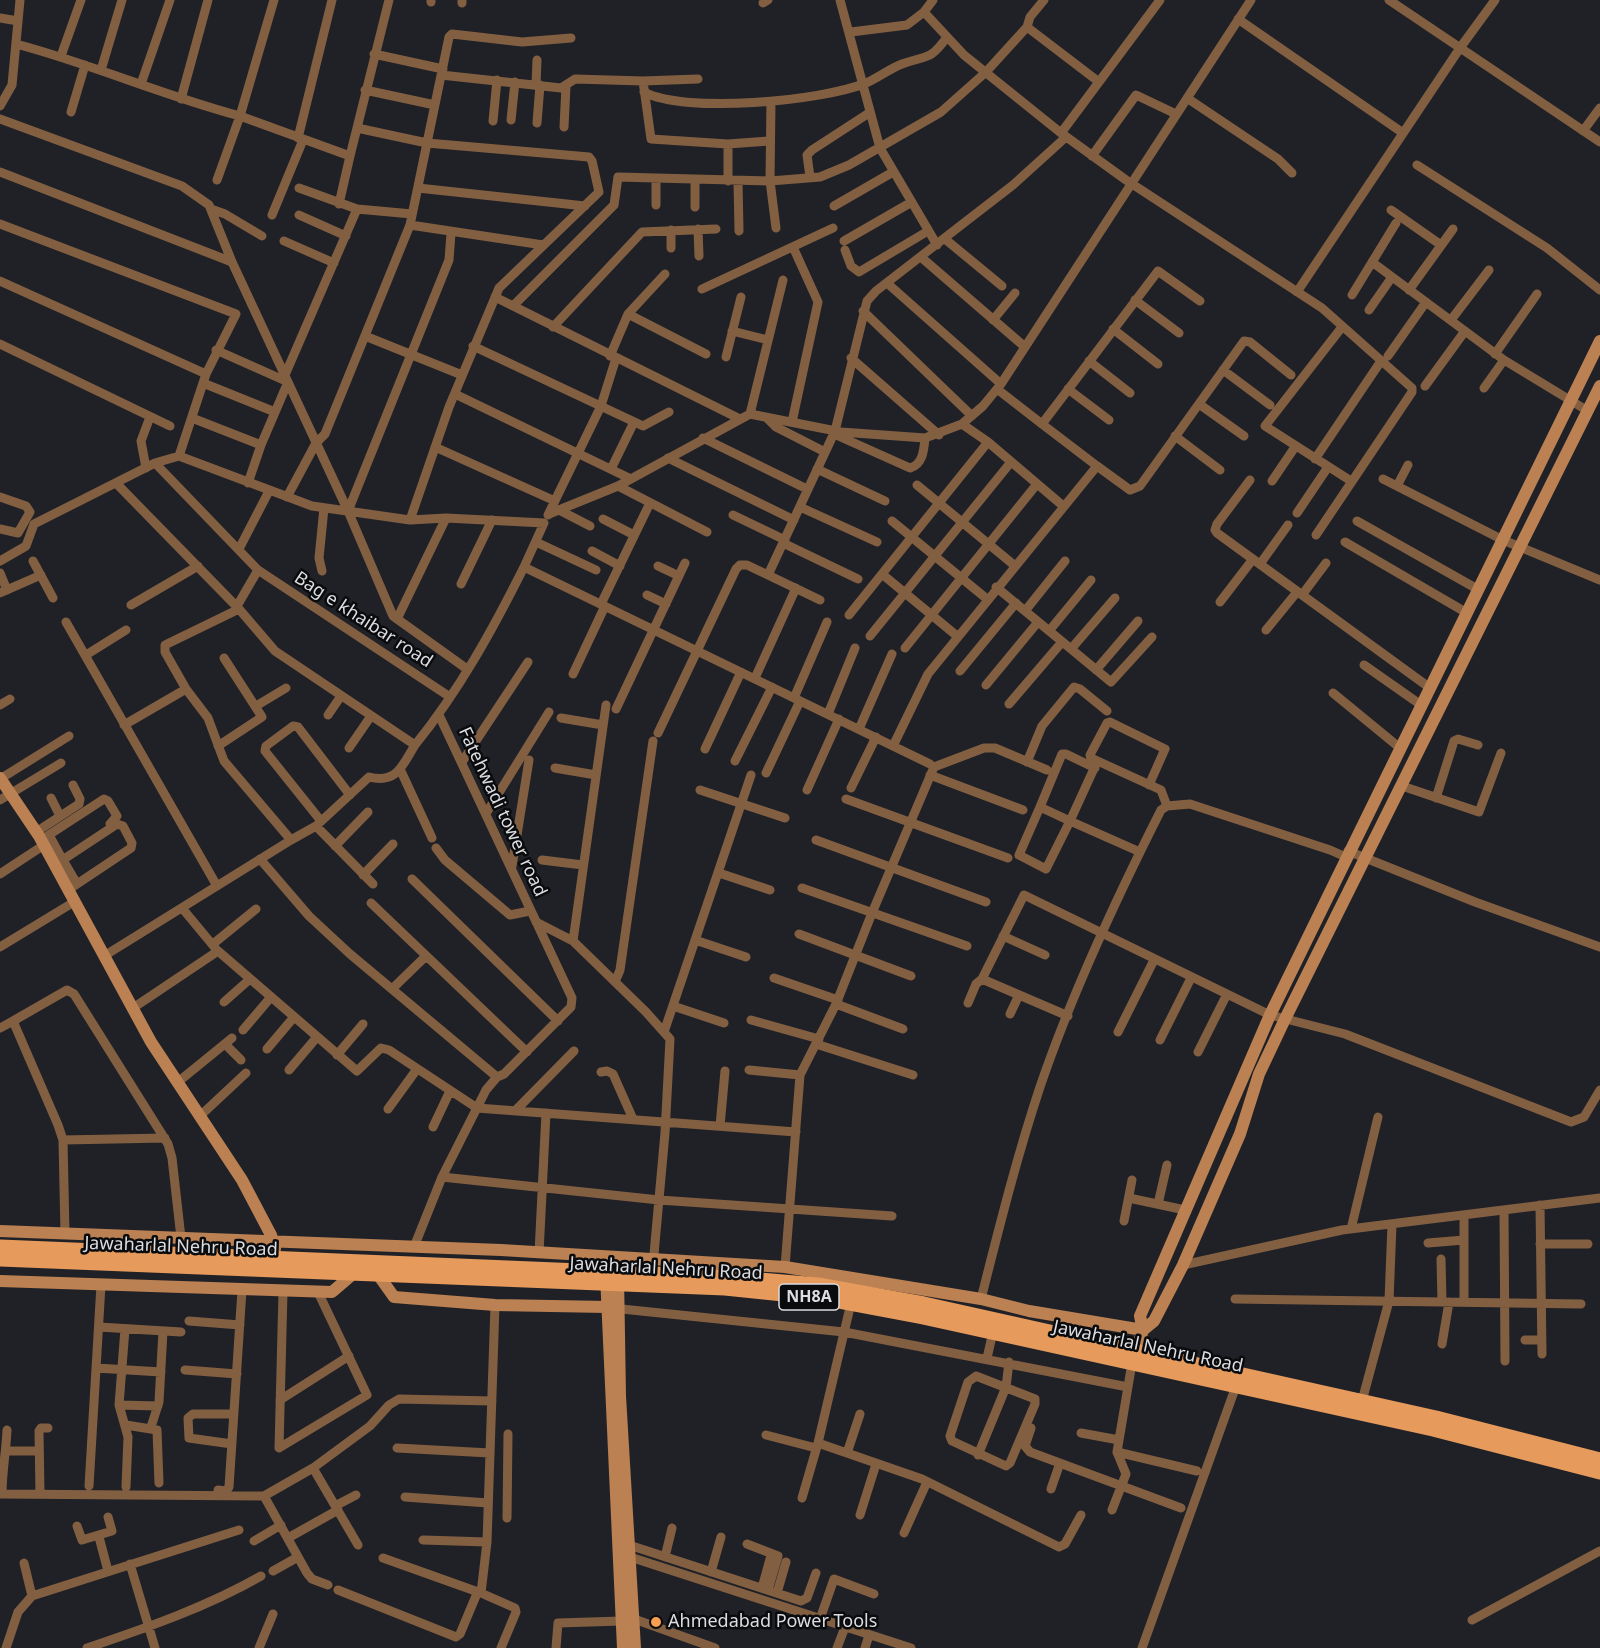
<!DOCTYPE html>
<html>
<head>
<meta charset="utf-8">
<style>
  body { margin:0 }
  canvas { display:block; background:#202127 }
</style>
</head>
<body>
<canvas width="1600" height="1648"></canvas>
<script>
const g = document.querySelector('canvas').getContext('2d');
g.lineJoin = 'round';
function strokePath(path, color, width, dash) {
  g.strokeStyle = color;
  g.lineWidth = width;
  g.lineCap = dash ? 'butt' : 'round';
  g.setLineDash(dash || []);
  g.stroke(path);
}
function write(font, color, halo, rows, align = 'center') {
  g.font = font + ' "Noto Sans",sans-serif';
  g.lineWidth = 5;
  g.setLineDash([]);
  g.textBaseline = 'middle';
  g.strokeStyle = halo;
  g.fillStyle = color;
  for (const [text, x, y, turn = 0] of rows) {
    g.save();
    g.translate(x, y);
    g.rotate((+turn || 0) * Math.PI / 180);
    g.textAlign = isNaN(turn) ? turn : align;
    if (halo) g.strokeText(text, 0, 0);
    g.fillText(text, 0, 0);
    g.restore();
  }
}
const street = new Path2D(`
  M840,0L880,148L937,245
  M1389,0L1600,142
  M431,2V0
  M462,3V0
  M763,3L768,0
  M924,12L933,0
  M0,18L18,21
  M1238,19L1403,133
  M1027,27L1099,82
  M851,32L907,25L924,12L964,55L1061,133L1126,180L1322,308L1412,388V392L1316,535
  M16,44C92,64 164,96 240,116L274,0
  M374,54L443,69
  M61,56L81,0
  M101,70L122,0
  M441,75L561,88L575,79L643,81
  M698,79L643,81L651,139L728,144L769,141
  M141,84L170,0
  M536,85L537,60
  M365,90L435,105
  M644,92C685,114 822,101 866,83C878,78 889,69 902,64C927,55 930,61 947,37
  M1187,98L1278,159L1292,173
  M181,99L208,0
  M771,102L770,181L776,228
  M0,106L12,85L20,0
  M71,112L85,65
  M0,119L182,186L209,205L232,262L348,511
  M511,120L515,82
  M493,121L497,80
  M537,123L540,85
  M564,127L566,86
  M357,128L427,143L589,157L592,161L599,192L499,288L449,407L410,520
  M1583,131L1600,108
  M1061,133L1160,0
  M298,138L332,0
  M1092,156L1136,95L1176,114
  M1417,165L1547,248L1600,290
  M0,172L232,262
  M810,177L807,155L812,150L869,113
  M217,180L240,116L350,156L389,0
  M695,180V207
  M728,181V144
  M738,181L739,231
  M299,188L357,209L412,214
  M418,188L585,206
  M339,204L350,156
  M656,205V178
  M834,206L893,172
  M211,209L225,214L262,236
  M1391,210L1441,245
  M272,215L303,140
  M299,215L346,236
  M0,224L236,314L206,374L179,456L312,506L410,520L446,518L544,523L524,567L930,764
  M410,225L543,245
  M698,229L699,256
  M451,233L449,260L348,511L393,616L467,669
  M945,239L1002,286
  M284,241L334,263
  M844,241L910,203
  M671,248V230
  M845,250L851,266L859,272L928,231
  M922,258L1025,347
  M1372,262L1504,360L1588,411
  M665,274L628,314L706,354
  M0,281L206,374
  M887,283L1001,384
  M702,289L833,228
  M1409,290L1453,229
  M1297,292L1460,48L1495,0
  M1352,295L1396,223
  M495,297L738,418
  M1135,300L1179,333
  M513,306L614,205L618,177L770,181L820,177L849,165L941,112L986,72L1027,27L1030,17L1044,0
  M1369,310L1392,277
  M863,311L972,416
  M993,320L1015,293
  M1451,320L1489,270
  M553,327L642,232L716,229
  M1342,327L1265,426L1351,481
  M1113,329L1158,364
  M732,331L768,340
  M365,336L462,375
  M0,344L170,426
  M473,346L643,426L669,412
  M216,350L288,382L261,445L248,483
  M1495,354L1537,294
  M610,356L628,314
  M1388,356L1426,302
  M726,357L741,297
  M851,358L939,435
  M1089,361L1130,393
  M1223,370L1270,405
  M285,375L357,209
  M203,383L275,412
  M1425,386L1465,331
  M1484,388L1504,360
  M997,389L1042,424
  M1068,389L1109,420
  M455,394L631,479
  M1199,404L1244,436
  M750,414L841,432L925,438L962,424L983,406L1001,384L1251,0
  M766,417L776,427L825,452
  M192,418L261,445
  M792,422L818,302L793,247
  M962,424L988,442L1062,505
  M834,434L910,468C923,465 924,449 925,438
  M1175,436L1220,470
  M703,438L807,489
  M435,447L555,501
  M668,458L794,520
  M1315,459L1381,361
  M155,463L258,570L450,697
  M1097,466L1042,424L1158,271L1200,301
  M146,468L141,441L150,417
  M611,469L634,422
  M817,469L885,501
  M1383,479L1503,540L1600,580
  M1250,480L1217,524L1215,530L1217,533L1430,688
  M1272,481L1295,447
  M116,483L239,609
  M917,485L1014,565
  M618,486L707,532
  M1397,486L1408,465
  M0,497L26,506L30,512L18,533L0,529
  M287,497L316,443L325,434L410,225L449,37L452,34L522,42L571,38
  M800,507L877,542
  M559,510L590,526
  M1297,513L1328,467
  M549,514L618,486L750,414L783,280
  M548,515L601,406L616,358
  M733,515L785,540
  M603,519L634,535
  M892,521L987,599
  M1357,521L1479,590
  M536,542L596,570
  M1345,542L1467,613
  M783,543L858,579
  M239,549L269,491
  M592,551L620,566
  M0,561L26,546L34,524L155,463L179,456
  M33,561L53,598
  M1260,564L1288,525
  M658,566L679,576
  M322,571L319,558L324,508
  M0,573L7,590
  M882,574L957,636
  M768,575L820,600
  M461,584L492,520
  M996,587L1111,682L1152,637
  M0,593L41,575
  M647,595L666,604
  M1302,595L1326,563
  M1220,602L1253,559
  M601,604L650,503
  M131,605L198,566
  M237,606L258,570
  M1025,611L1065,561
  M849,615L988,442
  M397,619L446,518
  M66,622L217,886
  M1266,630L1297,592
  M1049,631L1091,580
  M870,636L1011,462
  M905,648L1037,484
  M1071,649L1115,598
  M86,655L126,630
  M1364,665L1421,705
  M1096,670L1138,621
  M960,671L1016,603
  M573,674L605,606
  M755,678L796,588
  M986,685L1038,622
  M1333,693L1400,748
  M794,698L827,622
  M1009,704L1062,642
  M0,705L10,699
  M256,706L286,688
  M616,709L685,563
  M828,714L855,648
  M328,715L341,696
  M561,718L603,725
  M124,725L186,689
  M859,729L892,654
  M658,733L736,569L740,565H747L768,575L835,431L867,301L876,291L1013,185L1066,137
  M218,746L262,717L224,658
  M893,746L928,674L1097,466L1130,490L1140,486L1244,341L1250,342L1291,375
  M349,748L371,716
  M705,749L741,672
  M735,761L772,687
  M462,762L528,662
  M1027,762L1042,726L1074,687L1080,689L1107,711
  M1097,762L1070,821L1140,852
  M555,768L596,775
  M400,769L432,838
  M766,773L800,701
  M930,775L1023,810
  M0,779L69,736
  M1402,786L1479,812L1501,753
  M851,788L876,737
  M700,790L785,818
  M807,790L839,719
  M51,798L60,816
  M1436,798L1454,741L1458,739L1478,745
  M846,799L1008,858
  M0,800L61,763
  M1167,806L1190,804L1330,850L1346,857
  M1040,807L1019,855L1046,869L1070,821L1040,807L1062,754H1066L1095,768
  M487,812L549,712
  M321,821L265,751L266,746L293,726L298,727L350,795
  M316,826L369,777C397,784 402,766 415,745
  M36,832L79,804L80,799L73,785
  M49,835L61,857
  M41,840L104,799L108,801L117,816L110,824
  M291,840L316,826L373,884
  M816,840L986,902
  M335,846L368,812
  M436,848L445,860L510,915L530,911
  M1348,851L1475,902L1600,947
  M260,859L309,916L350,954L497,1077L504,1074L571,1007L572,998L439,715
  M63,860L77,884
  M542,860L583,865
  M55,865L117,824L123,826L132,843L131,848L68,890
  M512,866L529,760
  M719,873L770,890
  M0,874L44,845
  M363,875L393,844
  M412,879L558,1021
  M802,888L967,946
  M371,903L527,1052
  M182,908L216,949
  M536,922L573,941L646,1012L670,1039L665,1133L653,1265
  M799,934L911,976
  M1003,936L1045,955
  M695,940L746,957
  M573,941L606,705
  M213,944L256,909
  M0,947L74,902
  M104,956L291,840L224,761L208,718L186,689L165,652V645L239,609L275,651L415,745C459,691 493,629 524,567
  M774,978L838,1000
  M615,982L620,970L653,741
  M392,989L426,956
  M224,1002L250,979
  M968,1003L976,984L982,979
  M836,1004L903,1029
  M673,1006L724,1023
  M133,1008L218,951L357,1071L381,1048L389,1050L477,1108L796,1132
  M1010,1014L1019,995
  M1068,1016L982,979L1024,895L1270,1015L1345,1034L1571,1122L1584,1117L1600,1090
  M751,1020L819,1039
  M13,1021L67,990L74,994L168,1144L172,1158L181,1238
  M0,1028L13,1021L58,1125L63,1140L165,1138
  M243,1030L271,997
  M664,1032L751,775
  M1118,1032L1154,960
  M1160,1040L1191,978
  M225,1044L241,1060
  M816,1044L913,1075
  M267,1049L294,1017
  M1198,1052L1226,996
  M337,1055L363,1024
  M289,1070L317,1037
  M749,1070L800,1075
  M601,1072L607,1071L613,1074L633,1119
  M178,1082L232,1038
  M388,1109L417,1069
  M515,1111L574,1051
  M200,1116L246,1073
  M720,1126L725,1071
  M433,1127L450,1091
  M63,1140L65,1234
  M442,1177L486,1090L497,1077
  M1129,1198L1185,1210
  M1158,1204L1167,1165
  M1540,1205L1542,1354
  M1504,1210L1505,1361
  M1464,1215V1302
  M1124,1221L1132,1180
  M1351,1229L1378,1117
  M1428,1243L1464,1240
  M1540,1244H1588
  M414,1247L442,1177L659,1200L892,1216
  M539,1253L546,1113
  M1441,1259L1442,1302
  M1183,1265L1342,1230L1600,1198
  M785,1267L800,1075L836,1004L872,913L934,767L984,748H995L1047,770
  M981,1299C999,1228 1017,1156 1040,1087C1072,993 1116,899 1161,810L1167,806L1161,790L1091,758L1090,755L1107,723L1110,722L1165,749L1149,785
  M1235,1299L1581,1304
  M851,1303L818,1443L922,1479L1059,1547L1065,1544L1081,1515
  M612,1308L844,1332L1128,1387
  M189,1321L240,1325
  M99,1327L181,1332
  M125,1329L119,1405L128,1437L126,1487
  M1525,1340H1541
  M1442,1344L1449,1302
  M987,1358L993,1332
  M1132,1363L1117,1452L1197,1471
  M96,1368L161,1372
  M185,1370L237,1374
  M976,1376L1035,1399V1404L1010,1463L1006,1466L952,1441L950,1436L968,1382Z
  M280,1400L349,1356
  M1362,1401L1389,1301L1392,1224
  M119,1405L158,1406
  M126,1425L157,1430L159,1483
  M151,1427L159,1402L163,1331
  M1031,1428L1025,1446L1030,1452L1181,1508
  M1081,1433L1119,1440
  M766,1435L816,1448
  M232,1444L189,1438L188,1418L193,1414H234
  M279,1448L367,1395L318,1292
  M279,1448L283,1292
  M397,1448L490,1453
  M6,1451H39
  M847,1453L860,1414
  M978,1455L1006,1387L1009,1362
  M313,1468L358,1545
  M89,1486L101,1285
  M1051,1489L1060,1463
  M218,1490L226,1491L229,1487L242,1290
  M0,1494L264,1496L313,1468L370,1426L389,1405L399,1399L492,1401
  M2,1494C2,1472 6,1452 7,1430
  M40,1494L39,1431L41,1428H48
  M264,1496L307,1573L312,1579L328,1585
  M405,1497L488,1503
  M802,1498L818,1443
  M335,1506L356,1495
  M1112,1510L1126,1474L1117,1452
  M860,1515L876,1464
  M507,1518L508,1434
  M77,1526L82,1540L112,1531L108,1517
  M904,1533L927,1482
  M99,1537L108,1571
  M288,1538L338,1510
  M423,1540L487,1542
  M254,1541L281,1525
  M747,1544L778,1556L768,1590
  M629,1545L801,1601L807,1598L816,1573
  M630,1557L911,1648
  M665,1557L672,1528
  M383,1558L481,1593L515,1608L516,1612L501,1648
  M24,1563L32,1596
  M130,1564L155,1648
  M273,1571L298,1557
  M711,1572L721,1537
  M762,1588L770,1559
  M338,1590L456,1637L460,1634L478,1591
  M481,1593L487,1542L495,1305
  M777,1593L786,1562
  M634,1619L715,1648
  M820,1619L834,1579L874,1594
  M1472,1620L1600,1551
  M6,1648L18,1612L32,1596L239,1530
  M87,1648C146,1628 207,1607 261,1576
  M259,1648L273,1614
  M556,1648L558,1623L622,1621
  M837,1648L845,1627
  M865,1648L869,1635
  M1142,1648L1236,1386`);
const secondary = new Path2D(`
  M0,778L39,836L151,1042L242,1180L271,1235L275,1249
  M0,1231L501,1250L785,1267L981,1299L1029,1311L1143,1330
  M606,1275L623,1648
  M618,1275L620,1396L635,1648
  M379,1276L394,1297L495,1305L607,1307
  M0,1281L332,1292L353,1274
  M1143,1330L1140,1316L1270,1015L1600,341
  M1133,1359L1143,1330L1154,1321L1183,1265L1240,1134L1259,1074L1285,1019L1600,386`);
const primary = new Path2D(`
  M0,1247L725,1277L818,1285L924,1304L1436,1418L1600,1460
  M0,1259L725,1288L822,1298L923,1317L1433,1429L1600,1472`);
const markers = [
  [656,1622,6,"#fa9f4f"]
];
const shields = [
  [809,1297,60]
];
const shieldNames = [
  ["NH8A",809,1297]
];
const streetNames = [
  ["Bag e khaibar road",363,620,33],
  ["Fatehwadi tower road",502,812,65],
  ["Jawaharlal Nehru Road",181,1247,2],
  ["Jawaharlal Nehru Road",666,1269,3],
  ["Jawaharlal Nehru Road",1148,1347,12]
];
const poiNames = [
  ["Ahmedabad Power Tools",668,1622]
];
strokePath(street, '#835f42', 9);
strokePath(secondary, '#bb8152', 12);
strokePath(primary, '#e69b5d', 15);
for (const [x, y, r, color] of markers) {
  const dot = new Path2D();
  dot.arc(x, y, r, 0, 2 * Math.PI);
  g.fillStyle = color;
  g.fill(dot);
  strokePath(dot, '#0a0b0d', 2);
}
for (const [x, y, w] of shields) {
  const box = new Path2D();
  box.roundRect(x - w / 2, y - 13, w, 26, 4.5);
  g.fillStyle = '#0a0b0d';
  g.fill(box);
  strokePath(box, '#dcdde1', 1.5);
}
write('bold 16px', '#dcdde1', null, shieldNames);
write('18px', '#dcdde1', '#0a0b0d', streetNames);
write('18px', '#dcdde1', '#0a0b0d', poiNames, 'left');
</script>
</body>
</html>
